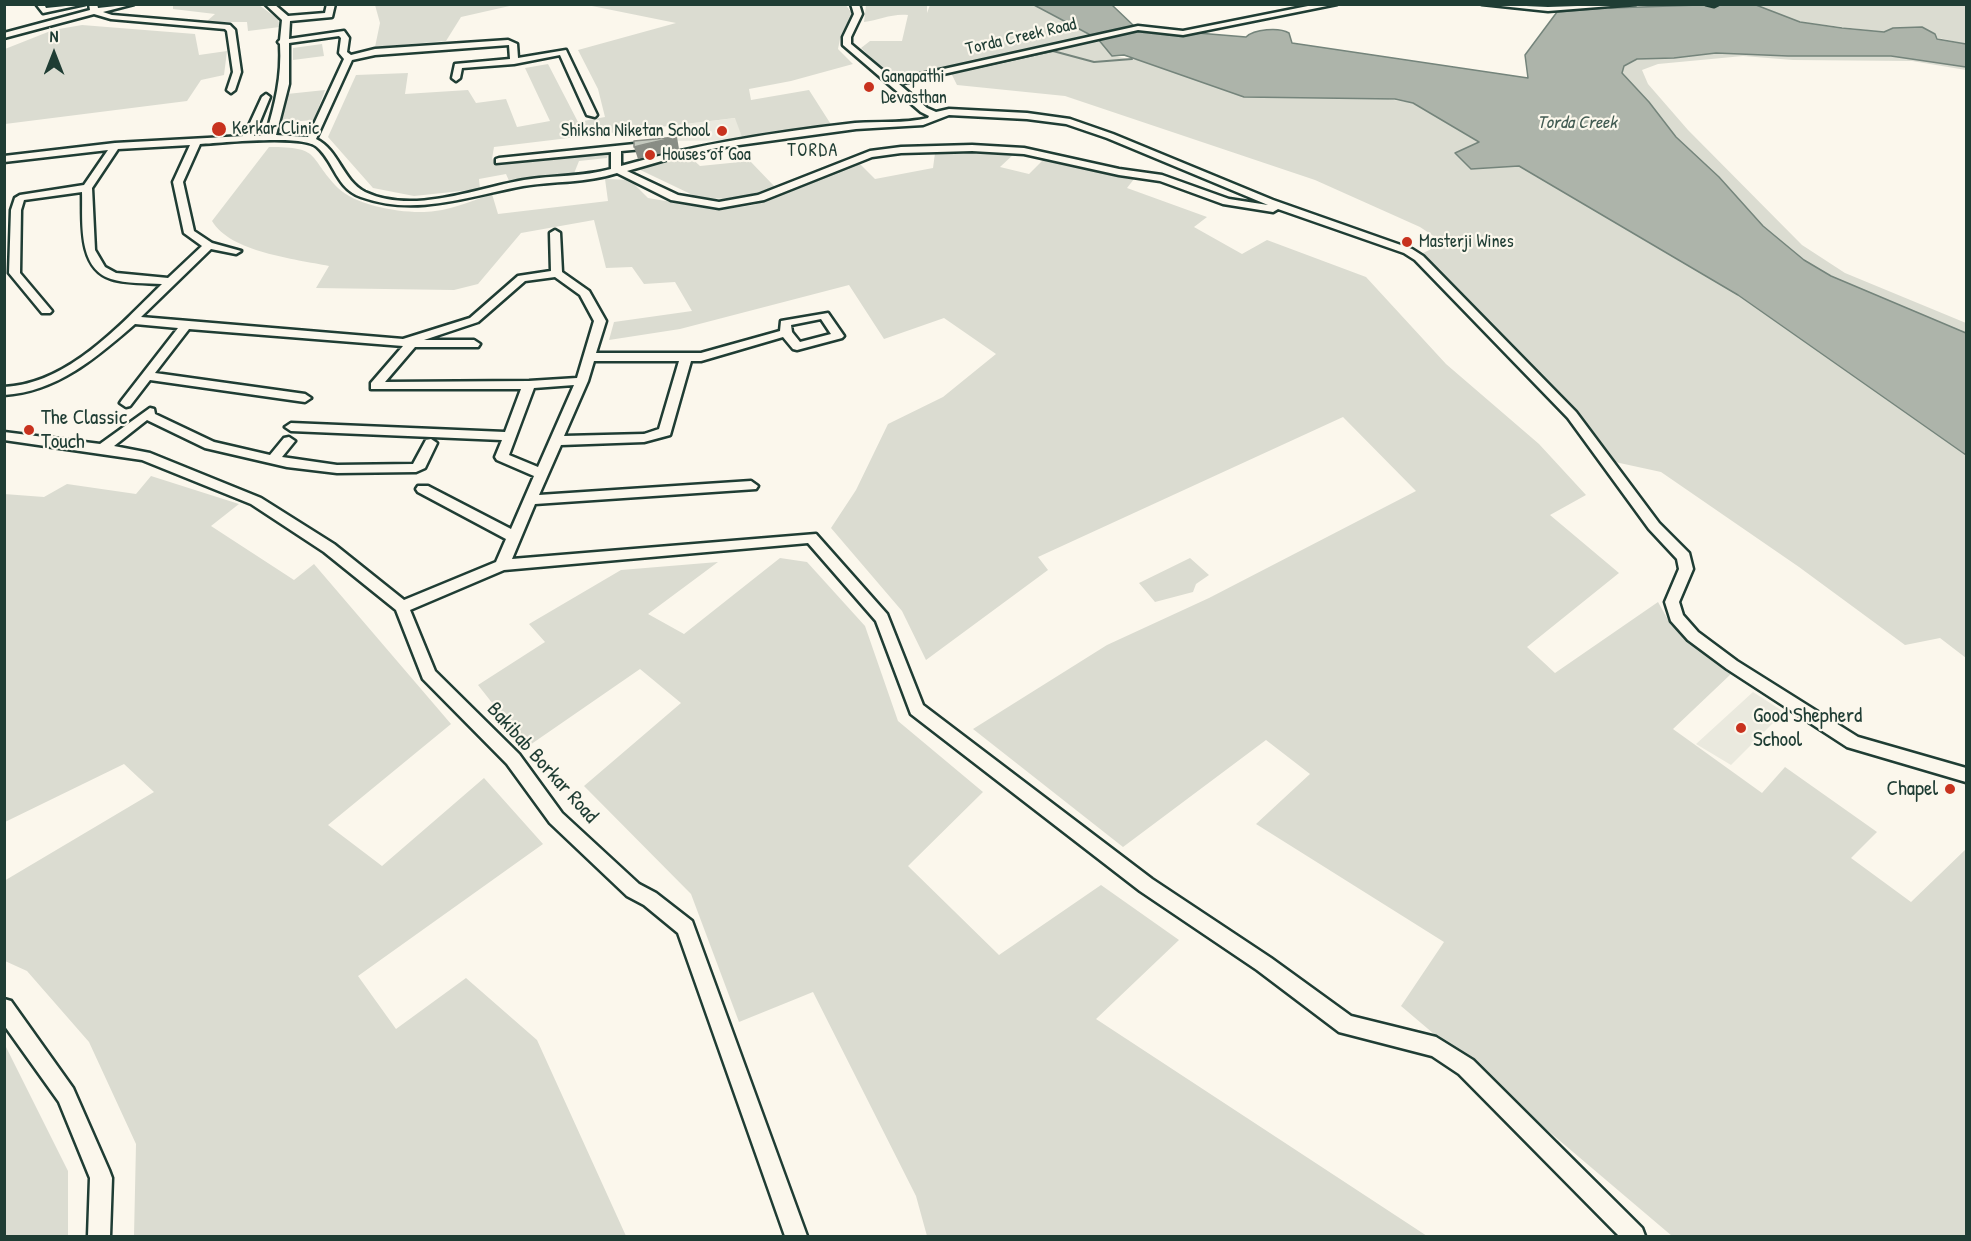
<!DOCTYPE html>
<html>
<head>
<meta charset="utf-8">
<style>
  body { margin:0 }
  #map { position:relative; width:1971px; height:1241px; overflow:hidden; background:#fbf7ec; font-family:"Patrick Hand",sans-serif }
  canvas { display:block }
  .frame { position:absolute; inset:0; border:6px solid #1f3d34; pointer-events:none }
  .north { position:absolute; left:24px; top:24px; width:60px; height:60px; -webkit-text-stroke:4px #fbf7ec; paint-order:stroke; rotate:0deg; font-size:16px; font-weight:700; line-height:24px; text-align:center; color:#1f3d34 }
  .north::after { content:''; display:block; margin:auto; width:21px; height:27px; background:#1f3d34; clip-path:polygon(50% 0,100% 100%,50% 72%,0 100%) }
</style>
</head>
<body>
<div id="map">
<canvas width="1971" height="1241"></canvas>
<div class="frame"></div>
<div class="north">N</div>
</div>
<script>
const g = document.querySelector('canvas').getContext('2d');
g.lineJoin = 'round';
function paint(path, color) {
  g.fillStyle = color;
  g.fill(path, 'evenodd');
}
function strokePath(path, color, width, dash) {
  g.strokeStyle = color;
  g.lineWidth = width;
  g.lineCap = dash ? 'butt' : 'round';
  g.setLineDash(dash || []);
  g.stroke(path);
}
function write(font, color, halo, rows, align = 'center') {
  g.font = font + ' "Patrick Hand",sans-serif';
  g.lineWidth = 4.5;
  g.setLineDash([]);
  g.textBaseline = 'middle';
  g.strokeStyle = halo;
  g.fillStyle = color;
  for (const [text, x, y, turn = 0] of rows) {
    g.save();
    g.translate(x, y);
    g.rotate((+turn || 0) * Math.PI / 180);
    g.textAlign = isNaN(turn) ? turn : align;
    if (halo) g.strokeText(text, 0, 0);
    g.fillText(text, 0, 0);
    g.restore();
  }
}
const built = new Path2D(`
  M736,118L743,140L671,141L668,126Z
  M1753,692L1784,712L1731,765L1696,744Z`);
const green = new Path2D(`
  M845,4L854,16L840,39L838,49L853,64L791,81L749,89L751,100L809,90L832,126L743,140L735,118L494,147L492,159L499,164L609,152L607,158L579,161L573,176L510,183L506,174L479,179L480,189L414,196L373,188L328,137L356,75L408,73L405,94L468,90L476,103L506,99L517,127L550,121L525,68L548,64L578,122L605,117L598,89L578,50L676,23L587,5Z
  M173,5H259L278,19L280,27L248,31L247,22H206L215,14L173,9Z
  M375,5V4L514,5L461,17L446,41L375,47L380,23Z
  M866,5H927V13L930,5H1034L1091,35L893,78L861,48L870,41H902L908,15C893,13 879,20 864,22Z
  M1756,5H1966V44L1893,28L1884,32L1800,22Z
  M82,25L195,34L199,55L227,51L224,75L201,80L187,101L5,124V49L53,30Z
  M1098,39L1112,56L1413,103L1480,143L1471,169L1519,166L1738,295L1966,455V658L1940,638L1905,645L1799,567L1661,472L1615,462L1421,254L1444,243L1420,227L1315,180L1065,96L957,85L951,73Z
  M322,44L324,56L293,60V48Z
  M1716,53L1788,56H1891L1966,67V70L1912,61L1793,60L1743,56L1658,64L1642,70L1648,84L1688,130L1802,245L1845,273L1966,323V333L1831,276L1804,260L1763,226L1719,177L1676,137L1649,102L1622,73L1624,66L1637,59L1674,58Z
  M325,90L314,120L278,123L287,94Z
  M269,147C322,147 307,156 338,188C357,207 409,215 435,211C454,209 474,200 492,194L498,214L608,201L605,179L630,180L648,198L719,210L754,205L859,163L875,179L933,168L935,153H1015L1000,167L1029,174L1043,160L1134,179L1127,188L1207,217L1194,227L1242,254L1267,240L1366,277L1446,364L1539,444L1586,495L1550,515L1619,573L1527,647L1555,673L1658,602L1671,625L1732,673L1673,729L1762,793L1785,767L1877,832L1851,858L1911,902L1966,849V1236H1672L1401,1006L1444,942L1256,824L1310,774L1266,740L1123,847L973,729L1107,645L1209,598L1416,491L1343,417L1038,557L1048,570L926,660L902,611L831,528L856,490L888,424L943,397L996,354L944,318L884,339L849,285L680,329L609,340L614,322L692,311L675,282L644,284L632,267L606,268L594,220L521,233L478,284L454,290L316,288L329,266C295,259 230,252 212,221Z
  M687,154L700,166L750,161L775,187L735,199L699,198L632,166Z
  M151,476L239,504L211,526L294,580L314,564L451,724L328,825L382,866L484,778L543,844L358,976L396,1029L466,978L537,1040L626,1236H134L136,1144L89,1042L27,971L5,961L4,881L154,792L124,764L5,822L4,494L44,497L67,484L136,494Z
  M780,558L807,562L865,626L898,721L983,792L908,866L999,955L1101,885L1179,940L1096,1019L1427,1236H927L916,1196L813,992L739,1022L691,894L584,786L681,703L640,669L527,747L478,685L545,642L529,624L621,570L718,562L648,614L684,634Z
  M1190,558L1209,575L1196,584L1193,592L1155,602L1139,583Z
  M5,1045L68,1171V1236H5Z`);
const water = new Path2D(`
  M1729,4L1756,5L1800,22L1842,28L1884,32L1893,28L1922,27L1935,34L1937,39L1966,44V67L1891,56H1788L1716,53L1674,58L1637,59L1624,66L1622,73L1649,102L1676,137L1719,177L1763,226L1804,260L1831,276L1966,333V455L1738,295L1519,166L1471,169L1455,153L1479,142L1413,103L1395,99L1244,97L1124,55L1112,56L1098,39L1034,5H1112L1134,26L1121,30H1144L1169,35L1198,33L1246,37C1254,29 1279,27 1289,33L1292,43L1528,78L1525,55L1557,12L1605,8L1600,5L1611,8Z`);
const stream = new Path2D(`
  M965,70L1053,51L1094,62L1132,59`);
const minor = new Path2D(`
  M36,4H44L46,8L85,4L43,13Z
  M89,4H97L98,8L134,4L103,12L112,15L230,25L235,30L241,72L235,90L231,93L227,90L233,72L227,31L225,29L111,19L94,14L4,38V33L90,10Z
  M265,4H274L288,16L325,13L327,4H335L332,17L290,21L289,39L344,31L349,38L347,52L351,55L375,49L508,40L517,44L518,58L566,50L597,115L595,117L587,115L560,55L514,64L462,68L460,78L456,81L452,78L455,64L510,59L509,45L375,55L352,60L316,139C339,150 342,180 365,192C414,215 476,188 524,180C553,175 583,177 611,169V152L496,163V159L499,158L654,142L659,145L654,148L621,151V166C697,144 776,132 855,123C878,121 905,124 928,118L929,116L921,112L843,45V37L854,14L851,4H859L862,14L851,37V44L894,80L1138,26L1183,31L1318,4H1337L1183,35L1138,30L899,84L927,108L936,112L949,109L1027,113L1070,119L1113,134L1273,200L1412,249L1423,256L1576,412L1659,523L1689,553L1693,569L1679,602L1683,615L1698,632L1737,661L1858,737L1966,768V782L1847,747L1727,669L1688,640L1671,621L1665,602L1679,569L1677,559L1649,529L1568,418L1415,260L1404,253L1278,209L1273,212L1223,204L1160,181L1119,175L1024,154L972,151L901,153L872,157L764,200L719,208L671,200L617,173C586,183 554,181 523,186C469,196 416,217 361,197C336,188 335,163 317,147C303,134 222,143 200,144L183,182L194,231L212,243L241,251L236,254L211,249L141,317L403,339L470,318L518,276L551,271L550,233L555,230L560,233L562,272L589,291L606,321L596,353H701L780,331L781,321L828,313L844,336L842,338L797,350L793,349L783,337L701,361H691L670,435L644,442L561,445L539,495L751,481L758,486L756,489L535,504L512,559L816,534L887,614L923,705L1152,879L1271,958L1351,1016L1436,1037L1473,1060L1642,1228L1645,1236H1619L1459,1074L1432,1056L1339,1032L1257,970L1140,891L911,714L876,621L808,543L504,570L410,610L435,671L519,754L562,813L639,884L656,893L692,921L807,1236H785L678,933L644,905L627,896L550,823L507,764L423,679L396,610L324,552L251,504L142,460L4,440V432L100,444L150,408L154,409L155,414L214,442L270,455L284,438L289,437L295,441L282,457L337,465L413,464L426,440L431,439L437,443L425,468L416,472L337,473L287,467L205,448L147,420L114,446L150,453L261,498L334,544L404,600L496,562L506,539L418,492L416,489L418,486H428L511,529L534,476L497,460L495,457L502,440L291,431L285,427L291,423L505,432L521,389H371V383L403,346L189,329L155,373L305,394L311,398L305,402L150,380L130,406L126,407L120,403L122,400L178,328L135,324C97,357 57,392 4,395V387C68,384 119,326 162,284C146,283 126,284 111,279C77,268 83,220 82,192L24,200L21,210L20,273L52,311L50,313H42L9,273L11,210L15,198L20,195L84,185L108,150L4,162V156L115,143L244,136L262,97L266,94L270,97L254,136L266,135C275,104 282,77 280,44L278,42L280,40L282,20ZM339,36L341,38L339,53L344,59L308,137L276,135L289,84V43ZM949,115L1027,119L1066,124L1107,138L1268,205L1229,199L1162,175L1119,169L1024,148L972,145L901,147L870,151L758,195L719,202L678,195L627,171L679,156L717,148L856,129L923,125ZM190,145L173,182L184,233L202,246L168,278L116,273L105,267L95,250L92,188L118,149ZM555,277L580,295L594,321L577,378L529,381L385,382L415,347H478L480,344L474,340H424L478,322L525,281ZM821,319L831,334L800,342L792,332L791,325ZM594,361H679L659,429L644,434L564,436L588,381ZM574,385L538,467L509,455L534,388Z
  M1482,4L1548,7L1636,4L1548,11Z
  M1706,4H1718L1714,6Z
  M4,999L11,1001L73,1088L109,1170L112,1178L110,1236H88L90,1178L59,1102L4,1025Z`);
const shadedWall = new Path2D(`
  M677,137L679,149L638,159L634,147Z`);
const building = new Path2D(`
  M677,137L646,144L634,147V141Z`);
const markers = [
  [869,87,6,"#c8321e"],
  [219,129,8,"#c8321e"],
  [722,131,6,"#c8321e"],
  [650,155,6,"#c8321e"],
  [1407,242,6,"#c8321e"],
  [29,430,6,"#c8321e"],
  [1741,728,6,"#c8321e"],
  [1950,789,6,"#c8321e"]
];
const farStreetnames = [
  ["Torda Creek Road",1021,37,-13]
];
const farPoinames = [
  ["Ganapathi",881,77],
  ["Devasthan",881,98],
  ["Kerkar Clinic",232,129],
  ["Shiksha Niketan School",710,131,"right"],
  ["Houses of Goa",662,155],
  ["Masterji Wines",1419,242]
];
const farWaternames = [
  ["Torda Creek",1577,123]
];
const farNeighbourhoodnames = [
  ["TORDA",813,151]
];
const poiNames = [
  ["The Classic",41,418],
  ["Touch",41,442],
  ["Good Shepherd",1753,716],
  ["School",1753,740],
  ["Chapel",1938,789,"right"]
];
const streetNames = [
  ["Bakibab Borkar Road",542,763,48]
];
paint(built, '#eae9de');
paint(green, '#dbdcd1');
paint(water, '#adb4aa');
strokePath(water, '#74847b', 1.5);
strokePath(stream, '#74847b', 2);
strokePath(minor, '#1f3d34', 5);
paint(minor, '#fbf7ec');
paint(shadedWall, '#898d85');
paint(building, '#c4c9be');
strokePath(building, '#898d85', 1.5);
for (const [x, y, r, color] of markers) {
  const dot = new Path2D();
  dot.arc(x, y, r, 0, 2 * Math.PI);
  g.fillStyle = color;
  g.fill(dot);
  strokePath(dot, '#fbf7ec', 2);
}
write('18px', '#1f3d34', '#fbf7ec', farStreetnames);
write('18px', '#1f3d34', '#fbf7ec', farPoinames, 'left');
write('italic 18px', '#425b52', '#fbf7ec', farWaternames);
g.letterSpacing = '1.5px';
write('18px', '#1f3d34', '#fbf7ec', farNeighbourhoodnames);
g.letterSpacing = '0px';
write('21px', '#1f3d34', '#fbf7ec', poiNames, 'left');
write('21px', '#1f3d34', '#fbf7ec', streetNames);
</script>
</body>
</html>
